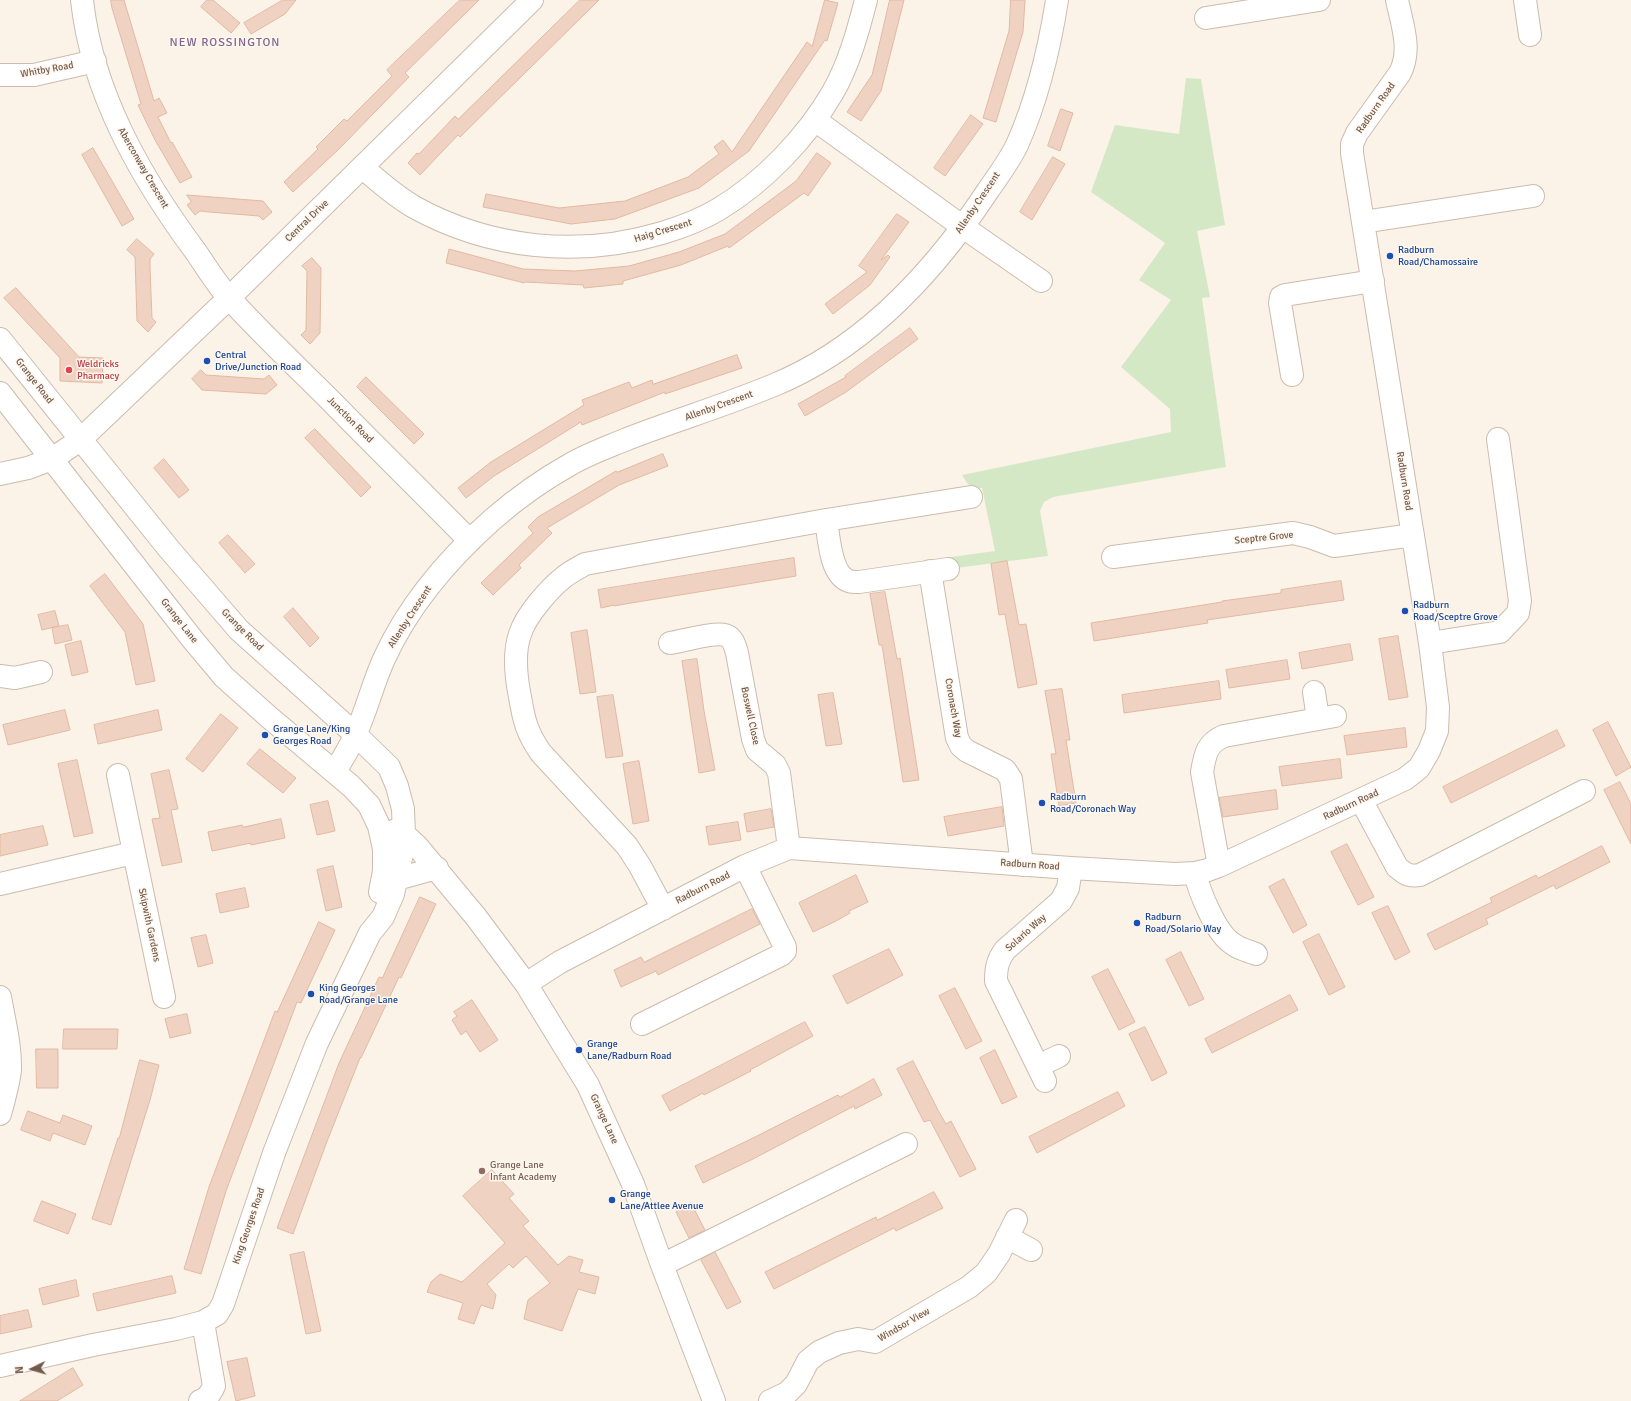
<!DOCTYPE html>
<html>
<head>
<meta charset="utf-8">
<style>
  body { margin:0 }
  #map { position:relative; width:1631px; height:1401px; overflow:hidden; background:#fbf3e7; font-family:Signika,sans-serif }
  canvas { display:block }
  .north { position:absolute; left:12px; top:1349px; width:40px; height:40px; -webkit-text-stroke:3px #fef7ee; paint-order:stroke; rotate:265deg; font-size:11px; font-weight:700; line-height:16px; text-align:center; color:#735a4d }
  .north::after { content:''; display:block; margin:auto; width:14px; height:18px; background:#735a4d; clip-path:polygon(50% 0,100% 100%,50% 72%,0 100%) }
</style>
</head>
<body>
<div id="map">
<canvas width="1631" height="1401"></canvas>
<div class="north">N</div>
</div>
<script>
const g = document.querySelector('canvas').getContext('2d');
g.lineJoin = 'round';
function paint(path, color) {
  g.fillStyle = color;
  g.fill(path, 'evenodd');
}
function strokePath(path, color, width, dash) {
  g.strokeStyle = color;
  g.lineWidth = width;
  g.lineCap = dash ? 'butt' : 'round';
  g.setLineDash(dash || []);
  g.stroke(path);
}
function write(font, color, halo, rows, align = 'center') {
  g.font = font + ' Signika,sans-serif';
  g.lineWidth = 3;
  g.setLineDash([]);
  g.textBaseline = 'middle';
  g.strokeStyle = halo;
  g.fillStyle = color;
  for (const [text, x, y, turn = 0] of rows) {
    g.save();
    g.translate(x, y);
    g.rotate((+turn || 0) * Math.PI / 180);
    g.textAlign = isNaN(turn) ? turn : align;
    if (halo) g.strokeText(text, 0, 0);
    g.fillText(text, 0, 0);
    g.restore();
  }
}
const green = new Path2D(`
  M1186,78L1201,79L1225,225L1197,231L1210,297L1202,298L1226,467L1053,497L1044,502L1040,511L1048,556L948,569L951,557L995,551L982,488H972L967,483L962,475L1171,432L1170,409L1121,367L1171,300L1139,280L1165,243L1091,192L1115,125L1179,134Z`);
const building = new Path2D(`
  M111,0H124L154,101L159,98L167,113L158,117L171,143L172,142L192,177L180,183L155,140L138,105L141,104L112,8Z
  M207,0H213L240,23L231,33L201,7Z
  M283,0H296L285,14L251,34L244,23Z
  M460,0H479L405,73L409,77L339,149L293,192L284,182L318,149L316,147L344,119L347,121L392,76L387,70Z
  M580,0H599L460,137L458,135L420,175L408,163L417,153L419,154L455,116L458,119Z
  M825,0L838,3L827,41L825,40L749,151L699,188L615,219L571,224L483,207L486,194L559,208L625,201L688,177L719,154L714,147L723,140L732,152L807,42L812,46Z
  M890,0H904L881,91L861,121L847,112L872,75Z
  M1011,0H1025L1023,32L996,122L983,118L1009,31Z
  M1061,109L1073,113L1060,151L1048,146Z
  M971,115L983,124L945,176L934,168Z
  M93,148L134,219L122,226L82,155Z
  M817,153L831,163L808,196L804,193L729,248L728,246L681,265L623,281V284L584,288L583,285L525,282L524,283L446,263L449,249L523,269L575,271L629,266L679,252L725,234L796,181Z
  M1053,157L1065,164L1032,220L1020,212Z
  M187,195L263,201L272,212L263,220L259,216L209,212L200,211L195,215L187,205L191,202Z
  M897,214L909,222L881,260L888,255L890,257L870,285L833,314L825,304L867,272L859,266Z
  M137,239L154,254L150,259V268L152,318L156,322L148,332L137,321L135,257L127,250Z
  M312,258L321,268L320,333L310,344L301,335L306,330L307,271L302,266Z
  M16,288L79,357L103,358L102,383L60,381V358L4,298Z
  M910,328L918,339L846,392L805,416L798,404L846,377L845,376Z
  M737,355L742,368L665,394V392L582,425L581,422L494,476L466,498L458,488L491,462L584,405L582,400L629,382L632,388L652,380L653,384Z
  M201,370L206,375L264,379L269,375L277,385L266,394L202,390L192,379Z
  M366,377L424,434L414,444L357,387Z
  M315,429L371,487L361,497L305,438Z
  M663,454L668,466L619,485L547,528L552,533L519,565L521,568L493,595L481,583L533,533L528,527L538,517L616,471L617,472Z
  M164,459L189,490L179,498L154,468Z
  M228,535L255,564L245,573L219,543Z
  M794,558L796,576L625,604L614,606V605L601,608L598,590Z
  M1007,561L1019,625L1026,624L1037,684L1018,688L1005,614L999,615L991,564Z
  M105,574L143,624L155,681L136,685L125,632L90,586Z
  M1341,581L1344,600L1207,620L1208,623L1094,641L1091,623L1222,602V601L1281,593V590Z
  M885,592L897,659L900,658L919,780L903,782L882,645H879L870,594Z
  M293,608L319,638L310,647L284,617Z
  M55,611L59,626L42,630L38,615Z
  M68,625L72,640L55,644L52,628Z
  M587,630L596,692L580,694L571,633Z
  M1398,636L1408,697L1389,700L1379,639Z
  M81,641L88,672L72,676L65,645Z
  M1350,644L1353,660L1302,669L1299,653Z
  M697,659L704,711L715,770L699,773L682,661Z
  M1287,660L1290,679L1229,688L1226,670Z
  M1219,681L1221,699L1124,713L1122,695Z
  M1062,689L1070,740H1066L1076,803L1059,806L1051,754H1056L1045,691Z
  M833,693L842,744L826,746L818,695Z
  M613,695L623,756L606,758L597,697Z
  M65,710L70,730L8,745L3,725Z
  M158,710L162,730L98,744L94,725Z
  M221,714L238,728L203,772L186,759Z
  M1608,722L1631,767L1616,776L1593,730Z
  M1405,728L1407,747L1347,755L1344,736Z
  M1557,730L1565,746L1451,803L1443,787Z
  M260,749L296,778L283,793L247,764Z
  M1340,759L1342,778L1282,786L1279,767Z
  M77,760L93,833L74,837L58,764Z
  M639,761L649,821L633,824L623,764Z
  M169,770L178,809L171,810L182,862L162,866L152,819L160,818L151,774Z
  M1620,782L1631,804V844L1604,790Z
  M1276,790L1278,809L1223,817L1219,798Z
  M328,801L335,831L317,835L310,805Z
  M1002,807L1004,826L948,836L944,817Z
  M771,809L774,827L747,832L744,814Z
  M281,819L285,838L251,845V843L212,851L208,832L242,825L243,827Z
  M738,822L741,840L709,845L706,827Z
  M43,826L48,845L0,856V835Z
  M1347,844L1374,897L1358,905L1331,852Z
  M1602,846L1610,862L1556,889L1554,885L1486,919L1488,924L1435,950L1427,934L1492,902L1490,898L1536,875L1538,878Z
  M333,866L342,907L326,911L317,870Z
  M856,875L868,902L849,911L850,913L836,921L813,932L799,903Z
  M1284,879L1307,925L1293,933L1269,887Z
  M245,888L249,907L220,913L216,894Z
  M420,897L436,904L401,978L399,977L361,1058H360L326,1144L293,1234L277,1228L339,1063L379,977L382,978Z
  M1388,906L1410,952L1395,960L1372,913Z
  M752,909L760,924L658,975L656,971L621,987L614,970L641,957L644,962Z
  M319,922L335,930L301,1003L297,1002L226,1191L201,1274L184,1269L209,1187L275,1011L277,1012Z
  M1319,934L1345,987L1329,995L1303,942Z
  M206,935L213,963L198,967L191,938Z
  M889,949L903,975L847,1004L833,976Z
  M1181,952L1204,999L1189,1006L1166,960Z
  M1108,969L1135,1022L1119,1030L1092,977Z
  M955,988L982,1041L966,1049L939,996Z
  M1290,995L1298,1010L1212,1053L1205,1039Z
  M472,1000L498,1040L480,1052L466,1031L461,1035L452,1020L457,1016L454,1012Z
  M187,1014L191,1033L170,1038L165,1019Z
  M805,1022L813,1036L750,1070L751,1071L704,1095L703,1093L670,1111L662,1096Z
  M1145,1027L1167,1073L1152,1081L1129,1034Z
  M64,1029H118L117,1049H63Z
  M36,1049H58V1088H37Z
  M995,1050L1017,1097L1002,1104L980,1058Z
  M140,1060L159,1065L150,1100L111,1225L92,1219L118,1138H119Z
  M913,1061L939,1112L946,1124L951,1121L976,1169L960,1177L930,1120L924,1122L897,1069Z
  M874,1079L882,1095L855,1109L854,1106L751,1160L703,1183L695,1166L755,1137L838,1095L840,1097Z
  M1118,1092L1125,1106L1037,1153L1029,1137Z
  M28,1111L60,1123L63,1115L92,1126L85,1145L53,1133L50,1141L21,1130Z
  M492,1170L514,1194L509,1198L529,1221L523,1226L558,1265L569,1256L583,1260L579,1272L599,1277L595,1294L578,1289L562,1331L524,1319L528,1300L550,1283L526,1256L513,1268L509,1264L487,1284L496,1295L493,1309L481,1305L474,1324L458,1319L463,1303L427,1292L431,1282L440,1274L462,1282L505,1243L463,1196Z
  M934,1192L943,1208L896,1231L894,1228L774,1289L765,1272L876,1217L877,1220Z
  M42,1201L76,1214L68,1234L34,1221Z
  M691,1203L705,1230L689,1238L676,1212Z
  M304,1252L321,1331L306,1334L290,1255Z
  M715,1252L741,1302L727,1309L701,1260Z
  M172,1276L176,1293L97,1311L93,1294Z
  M76,1280L79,1296L43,1305L39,1289Z
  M28,1310L32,1327L0,1334V1316Z
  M247,1358L255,1396L236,1401L227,1362Z
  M73,1368L83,1385L57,1401H20Z`);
const minor = new Path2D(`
  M82,0C92,93 141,178 196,252C207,268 217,285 230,299C262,334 297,367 331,401C377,448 424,494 470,541
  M1525,0L1530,35
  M1206,18L1319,0
  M0,75H34L95,61
  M815,120L963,227L1041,281
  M362,167C378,181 395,196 414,207C490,249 579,258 662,233C682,227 701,220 719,209C764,182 807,137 833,92C849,64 858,31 866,0
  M1363,222L1533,196
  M0,339L169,549L239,630L356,735L389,767L397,786L403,809L404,834L403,849L393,894L383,917L370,933L317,1043L274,1153L223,1304L217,1314L203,1322L176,1329L93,1345L0,1366
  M1292,375L1280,303L1281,297L1285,295L1373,281
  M0,393L193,640L224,677L270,718L351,786L369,805L379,826L384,849V871L380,892
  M0,474L28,468L52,459L80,440L229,298L532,0
  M826,520C829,537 830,575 849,581C852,582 856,582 859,582L948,569
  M1113,557L1293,533L1310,537L1334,546L1413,535
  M930,571L957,738L961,746L967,751L1005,770L1011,779L1022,865
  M670,643C683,641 714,632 725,635C733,637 735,646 737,653L753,739L757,750L775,765L779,773L789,848
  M1430,643L1500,632L1518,613L1520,601L1498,439
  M0,676L15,678L41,672
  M1314,692L1318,719
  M335,772C342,759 351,746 356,733C367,709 373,683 384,659C408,606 449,558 493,519C516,499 544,479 571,464C588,454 608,447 627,439C676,420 726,405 774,385C864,348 934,272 987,192C997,177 1009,162 1017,145C1038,98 1049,51 1057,0
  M118,775L164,997
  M1361,800L1397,867C1405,874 1409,877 1420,875L1584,791
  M396,830L404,834L417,846L476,917L526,984L588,1085L633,1184L662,1265L714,1401
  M1219,866L1202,772C1205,754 1207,743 1224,736L1335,716
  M1195,873C1199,891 1216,934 1233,944C1239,949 1249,951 1256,954
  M386,878L397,879L437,868
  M0,884L133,853
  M663,909L640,866L627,846L541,753C527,733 524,721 520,697C516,677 513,654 520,634C526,615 549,589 564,577C570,572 578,568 585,564L826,520L971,497
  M526,984L560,962L745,866L789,848L1071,868L1175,874L1195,873L1208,870L1219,866L1405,779L1419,768L1429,751L1437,731L1438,707L1430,643L1352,153V144L1357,133L1400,73C1412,50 1402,24 1397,0
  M0,997C4,1020 11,1047 10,1071C8,1085 4,1100 0,1114
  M642,1024L781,955L785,951V947L745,866
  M1038,1066L1059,1056
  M1045,1081L996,981C996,969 997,961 1005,950L1061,901L1068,888L1071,868
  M1007,1237L1031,1250
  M662,1265L906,1144
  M200,1401C207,1399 211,1393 214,1386L203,1322
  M770,1401L787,1393L796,1384L808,1361L819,1352L839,1343L858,1339L875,1342L969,1287L986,1273L999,1254L1016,1220`);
const markers = [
  [1390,256,4,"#1a4fb4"],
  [207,361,4,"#1a4fb4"],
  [69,370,4,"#e0444e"],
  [1405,611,4,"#1a4fb4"],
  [265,735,4,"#1a4fb4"],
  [1042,803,4,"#1a4fb4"],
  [1137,923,4,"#1a4fb4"],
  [311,994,4,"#1a4fb4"],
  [579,1050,4,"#1a4fb4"],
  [482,1171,4,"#8d6e63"],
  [612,1200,4,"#1a4fb4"]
];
const streetNames = [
  ["Whitby Road",47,70,-10],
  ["Radburn Road",1376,108,-55],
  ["Aberconway Crescent",143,168,60],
  ["Allenby Crescent",978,203,-56],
  ["Central Drive",307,221,-44],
  ["Haig Crescent",663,231,-17],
  ["Grange Road",34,381,52],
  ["Allenby Crescent",719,406,-20],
  ["Junction Road",350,420,45],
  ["Radburn Road",1404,481,81],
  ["Sceptre Grove",1264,538,-6],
  ["Allenby Crescent",410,617,-57],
  ["Grange Lane",179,621,52],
  ["Grange Road",242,630,45],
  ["Coronach Way",953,708,80],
  ["Boswell Close",750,716,78],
  ["Radburn Road",1351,805,-25],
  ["Radburn Road",1030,865,4],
  ["Radburn Road",703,888,-27],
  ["Skipwith Gardens",149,925,78],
  ["Solario Way",1026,933,-42],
  ["Grange Lane",604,1119,65],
  ["King Georges Road",249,1226,-71],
  ["Windsor View",904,1325,-30]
];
const transitNames = [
  ["Radburn",1398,250],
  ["Road/Chamossaire",1398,262],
  ["Central",215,355],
  ["Drive/Junction Road",215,367],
  ["Radburn",1413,605],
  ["Road/Sceptre Grove",1413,617],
  ["Grange Lane/King",273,729],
  ["Georges Road",273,741],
  ["Radburn",1050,797],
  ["Road/Coronach Way",1050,809],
  ["Radburn",1145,917],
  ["Road/Solario Way",1145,929],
  ["King Georges",319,988],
  ["Road/Grange Lane",319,1000],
  ["Grange",587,1044],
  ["Lane/Radburn Road",587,1056],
  ["Grange",620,1194],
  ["Lane/Attlee Avenue",620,1206]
];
const healthNames = [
  ["Weldricks",77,364],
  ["Pharmacy",77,376]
];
const educationNames = [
  ["Grange Lane",490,1165],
  ["Infant Academy",490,1177]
];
const quarterNames = [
  ["NEW ROSSINGTON",225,43]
];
paint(green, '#d5e8c6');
paint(building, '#efd2c1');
strokePath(building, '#e1b9a2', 1);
strokePath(minor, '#ccbbae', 24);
strokePath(minor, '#fff', 22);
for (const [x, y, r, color] of markers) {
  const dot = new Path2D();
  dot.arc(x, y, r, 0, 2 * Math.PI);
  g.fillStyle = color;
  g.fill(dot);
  strokePath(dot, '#fef7ee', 1.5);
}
write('10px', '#735a4d', '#fef7ee', streetNames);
write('10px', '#164399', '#fef7ee', transitNames, 'left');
write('10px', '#be3a42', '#fef7ee', healthNames, 'left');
write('10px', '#785e54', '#fef7ee', educationNames, 'left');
g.letterSpacing = '1px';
write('12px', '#80658f', '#fef7ee', quarterNames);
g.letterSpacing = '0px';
</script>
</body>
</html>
